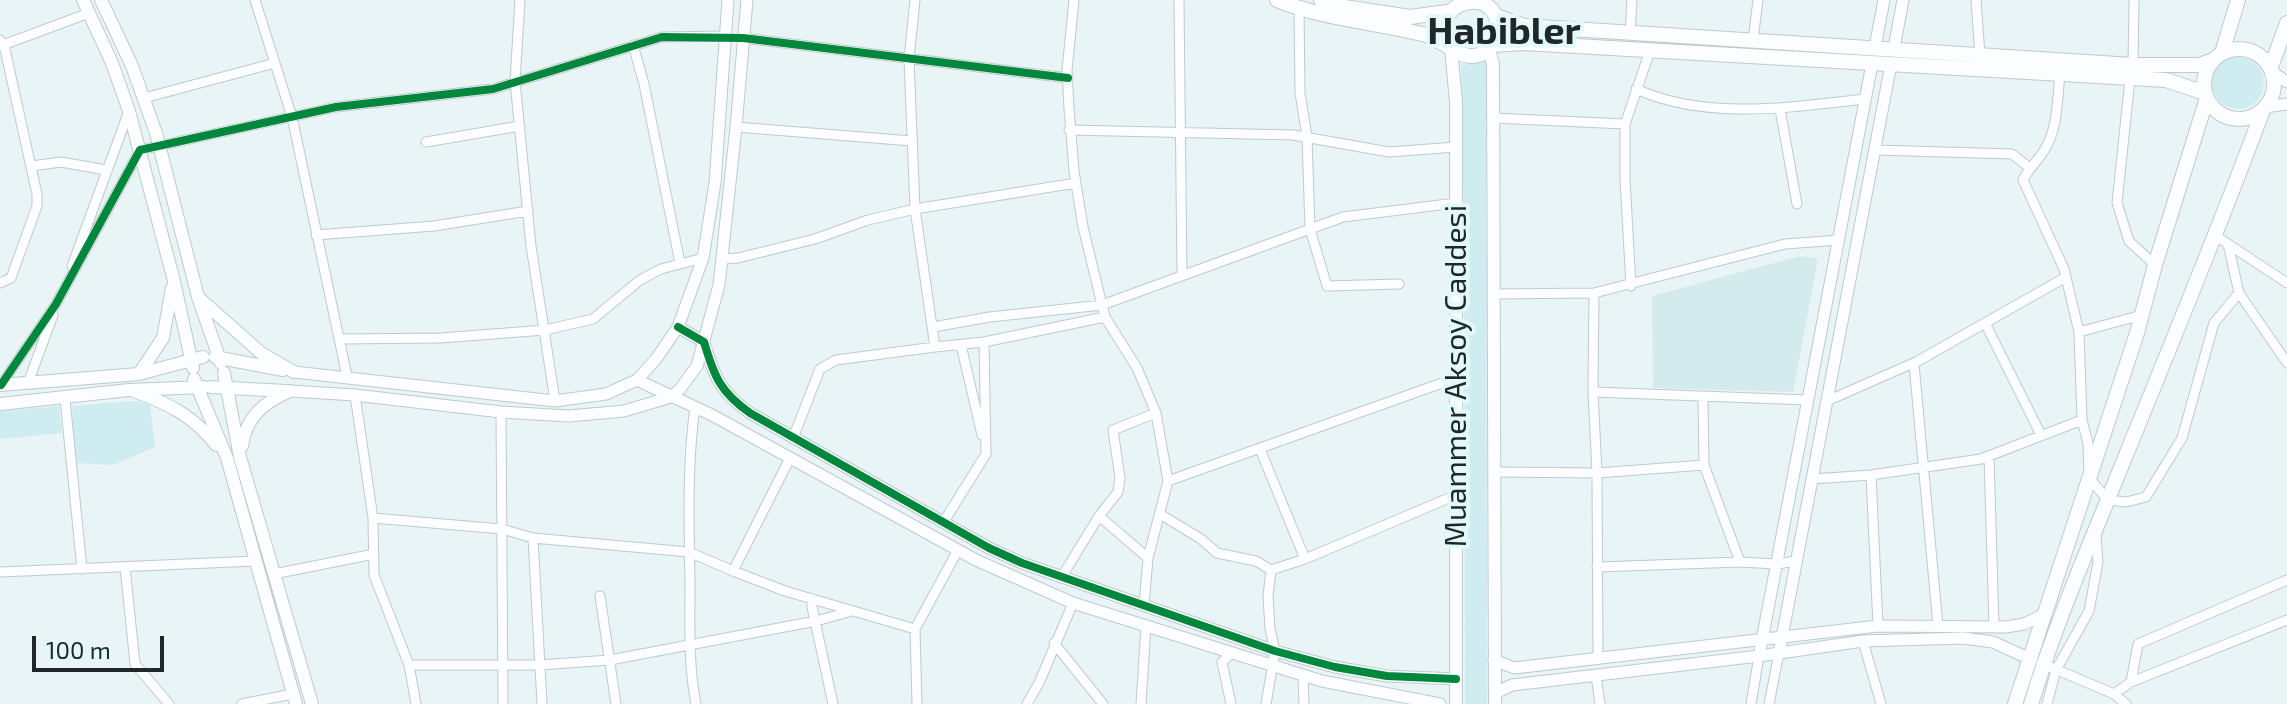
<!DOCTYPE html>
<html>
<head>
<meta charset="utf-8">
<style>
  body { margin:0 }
  #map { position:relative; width:2287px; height:704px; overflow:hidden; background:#e8f4f5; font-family:"Exo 2",sans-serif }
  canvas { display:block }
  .scale { position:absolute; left:32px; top:636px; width:132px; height:36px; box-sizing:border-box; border:4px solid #1f2728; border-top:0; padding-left:10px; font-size:24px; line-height:28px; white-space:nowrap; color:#1f2728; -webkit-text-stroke:6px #e2f8fb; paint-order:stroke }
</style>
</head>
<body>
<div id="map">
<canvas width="2287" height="704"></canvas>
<div class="scale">100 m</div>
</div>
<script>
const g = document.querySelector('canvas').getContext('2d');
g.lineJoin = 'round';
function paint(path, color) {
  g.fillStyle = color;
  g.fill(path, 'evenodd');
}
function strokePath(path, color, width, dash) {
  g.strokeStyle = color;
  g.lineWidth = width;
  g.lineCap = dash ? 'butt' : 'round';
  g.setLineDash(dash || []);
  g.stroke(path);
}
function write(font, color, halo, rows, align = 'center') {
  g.font = font + ' "Exo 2",sans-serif';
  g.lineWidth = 8;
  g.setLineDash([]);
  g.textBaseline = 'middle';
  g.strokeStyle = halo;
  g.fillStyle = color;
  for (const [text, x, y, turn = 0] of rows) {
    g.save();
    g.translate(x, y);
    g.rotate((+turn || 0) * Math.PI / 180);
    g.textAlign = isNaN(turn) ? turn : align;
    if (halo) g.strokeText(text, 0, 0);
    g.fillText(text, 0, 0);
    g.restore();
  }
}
const built = new Path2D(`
  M1800,256L1818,259L1793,392L1653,388L1652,296Z`);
const green = new Path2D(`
  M2212 83a26 26 0 1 1 52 0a26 26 0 1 1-52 0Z
  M1486,62L1487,704H1465L1464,236L1461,65Z
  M132,401L150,404L155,447L113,465L75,463L72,406Z
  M59,406L62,433L0,439V411Z`);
const minor = new Path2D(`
  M255,0L292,117L347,376
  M520,0L515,81L531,246L555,401
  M1074,0L1067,70L1069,108L1074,171L1083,227L1105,317L1137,368L1156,413L1168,481L1148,558L1144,606
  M1179,0L1182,276
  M1976,0L1980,55
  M1299,9L1300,93L1307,137L1310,229L1327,286L1399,284
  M1630,33L1632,0
  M743,38L1068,78
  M0,40L4,45L37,194V206L11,278L0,283
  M1753,40L1758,0
  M633,45L644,84L680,263
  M0,46L89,13
  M2133,65L2134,0
  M2060,75C2057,100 2058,128 2045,149C2038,161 2029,168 2023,180L2064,269L2079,332L2082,420L2088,443L2089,478L2108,500L2126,502L2146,497L2182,438L2214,323L2239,293
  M2130,79L2117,203L2129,241L2155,265
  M1636,89C1707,121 1791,107 1865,99
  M144,98L275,63
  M1780,109L1797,204
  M1493,118L1625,124
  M736,127L912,141
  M1069,130L1293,135L1389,152L1456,147
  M426,142L520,126
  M1875,150L2012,154L2030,168
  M32,166L61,162L106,170
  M316,235L434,226L528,211
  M2216,236L2228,244L2239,293L2287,363
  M2228,244L2287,283
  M723,259L738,258L815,239L868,220L915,209L1076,183
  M72,266L129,111
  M1631,286L1625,180V124L1650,51
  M1594,293L1593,392L1597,473L1598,659
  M1494,294L1594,293L1785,244L1839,240
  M1986,325L2041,435
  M933,327L990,317L1102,305L1343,217L1456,203
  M2079,332L2142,315
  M339,339L441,338L545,330L593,319L640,280L661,269L703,258
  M961,345L982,435
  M935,347L984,342L1105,317
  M1914,364L1938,626
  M28,383L53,315
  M1,385L56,304L140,150L336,107L493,89L662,37L726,36
  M1593,392L1808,400
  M355,395L373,518L374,575L409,665L416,704
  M1703,398L1704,465L1740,562
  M65,399L82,569
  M1827,401L1918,361L2066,277
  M695,407C687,464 689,523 690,581C690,621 688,664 696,704
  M501,412L503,704
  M793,438L820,369L836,360L935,347L915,209L909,59L915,0
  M1260,449L1305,559
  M1989,456L1994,627
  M1494,472L1597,473L1704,465
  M1871,475L1878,626
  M1812,479L1871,475L1981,459L2082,420
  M1168,481L1456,378
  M1160,514L1201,539L1217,553L1256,561L1271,570
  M1099,516L1148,558
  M373,518L502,529L533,538L689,552L733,571L790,458
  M943,523L986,454L984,342
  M533,538L542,704
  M125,567L135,664L169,704
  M1597,567L1740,562L1777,564L1796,561
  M733,571L785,591L915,629
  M0,572L256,561
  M274,574L374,554
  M1061,578L1099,516L1118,492L1120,478L1113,430L1156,413
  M600,596L616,704
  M813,599L812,607L833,704
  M1863,641L1881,704
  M1054,643L1103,704
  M2041,663L2114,694L2131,682L2287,620
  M409,665H539L610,660L816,621L852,611
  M1596,675L1600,704
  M1303,676L1304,704
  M2131,682L2138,644L2287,580
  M2114,694L2126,704
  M242,704L293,694
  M917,704L915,629L958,550
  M1027,704L1039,683L1073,603
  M1141,704L1146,625
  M1231,704L1222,662L1233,652
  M1266,704L1275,651L1270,629L1268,596L1271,570L1305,559L1456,495
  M1751,704L1759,656
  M1769,704L1779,653
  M2047,704L2056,670L2089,611L2098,562L2096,536`);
const tertiary = new Path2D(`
  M1875,47L1884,0
  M1894,48L1903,0
  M2272,72L2287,82
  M2265,107L2287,104
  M678,327L704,342C714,376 720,392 750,413L989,548L1022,563L1275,651L1335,667L1387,676L1456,679
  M294,372L555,401L606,394L637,380L656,359L678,327L703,258L715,183L728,0
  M637,380L712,415L976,560L1073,603L1322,681L1440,704
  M290,391L355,395L501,412L569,416L624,411L671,397L680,389L697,366L719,285L736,127L747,0
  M1779,653L1891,64
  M1759,656L1872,64
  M1494,660L1514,668L1878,626L2006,627L2024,624L2045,614
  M1495,693L1512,685L1759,656L1863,641L1963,638L1993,642L2030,659`);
const secondary = new Path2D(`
  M83,0L112,63L129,111L173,277L193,368
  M101,0L132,66L156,133L198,297L221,363
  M1451,48L1456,102V704
  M1489,49L1493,64L1495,704
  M199,298L261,353L294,372
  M215,357L283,370
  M224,373L240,457L312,704
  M139,374L163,338L172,288
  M194,379L227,458L296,704
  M0,385L139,374L203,357
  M211,387L286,391
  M136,392C168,403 196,418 216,445
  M0,404L129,390L204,387
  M242,446C246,417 264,402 290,391`);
const primary = new Path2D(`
  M1277,0C1326,20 1377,22 1426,35C1442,40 1455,55 1470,56C1501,57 1509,10 1479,2C1452,0 1437,21 1447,43
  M1321,0L1344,7L1410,17L1447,12
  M1496,16L1525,26L2133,65H2199L2213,60
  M1493,45L1524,43L2166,80L2205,93
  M2204 84a35 35 0 1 1 70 0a35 35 0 1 1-70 0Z
  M2222,53L2238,0
  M2271,67L2287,23
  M2015,704L2137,333L2155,265L2207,98
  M2031,704C2057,619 2093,537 2126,455C2173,340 2220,226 2263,110`);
const cycleway = new Path2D(`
  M678,327L704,342C714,376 720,392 750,413L989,548L1022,563L1275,651L1335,667L1387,676L1456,679
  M1,385L56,304L140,150L336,107L493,89L662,37L743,38L1068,78`);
const streetNames = [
  ["Muammer Aksoy Caddesi",1456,376,-90]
];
const districtNames = [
  ["Habibler",1504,31]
];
paint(built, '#d4ebee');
paint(green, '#cfedf0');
strokePath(minor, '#c0cacb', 11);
strokePath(tertiary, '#c0cacb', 13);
strokePath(secondary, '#c0cacb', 14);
strokePath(primary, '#c0cacb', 16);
strokePath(minor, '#fcfdfe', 9);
strokePath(tertiary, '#fcfdfe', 11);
strokePath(secondary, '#fcfdfe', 12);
strokePath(primary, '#fcfdfe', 14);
strokePath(cycleway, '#00873e', 8);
write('30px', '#1f2728', '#e2f8fb', streetNames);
write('bold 38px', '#1f2728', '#e2f8fb', districtNames);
</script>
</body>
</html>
